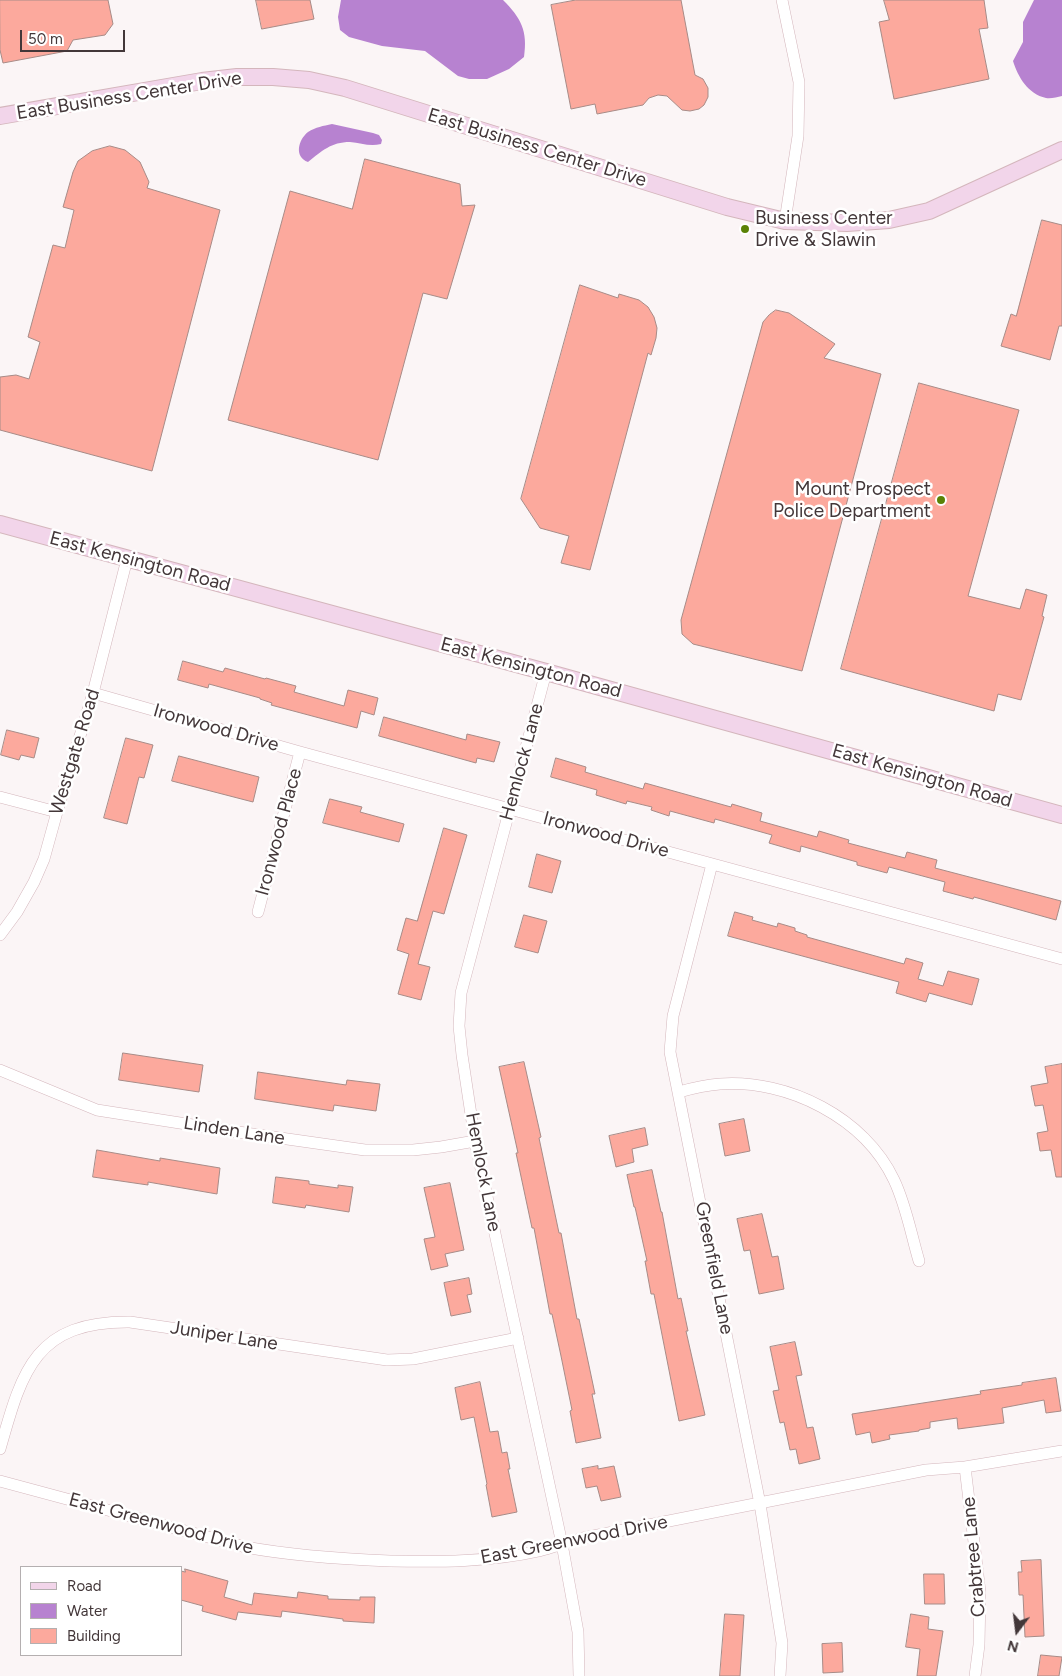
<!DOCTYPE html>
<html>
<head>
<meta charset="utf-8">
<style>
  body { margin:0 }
  #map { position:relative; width:1062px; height:1676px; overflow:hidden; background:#fbf5f6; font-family:Figtree,sans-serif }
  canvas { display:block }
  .legend { position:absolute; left:20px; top:1566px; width:162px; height:90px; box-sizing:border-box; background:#fff; border:1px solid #b4afb0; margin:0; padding:6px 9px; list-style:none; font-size:15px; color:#433739 }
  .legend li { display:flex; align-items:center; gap:10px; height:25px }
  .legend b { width:25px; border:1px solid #b4afb0 }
  .north { position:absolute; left:992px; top:1606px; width:50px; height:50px; -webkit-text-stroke:4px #fff; paint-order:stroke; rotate:195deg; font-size:14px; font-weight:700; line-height:20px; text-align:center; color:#433739 }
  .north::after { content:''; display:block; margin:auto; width:18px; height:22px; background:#433739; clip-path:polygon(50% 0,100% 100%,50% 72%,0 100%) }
  .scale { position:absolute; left:20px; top:30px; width:105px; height:22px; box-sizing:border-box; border:2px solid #433739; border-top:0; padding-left:6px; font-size:15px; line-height:18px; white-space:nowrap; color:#433739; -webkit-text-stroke:4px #fff; paint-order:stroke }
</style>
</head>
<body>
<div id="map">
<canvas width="1062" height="1676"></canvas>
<ul class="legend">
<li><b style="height:6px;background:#f2d5ea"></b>Road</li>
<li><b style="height:14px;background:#b782d0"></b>Water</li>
<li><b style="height:14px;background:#fca99d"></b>Building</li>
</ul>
<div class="north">N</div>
<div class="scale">50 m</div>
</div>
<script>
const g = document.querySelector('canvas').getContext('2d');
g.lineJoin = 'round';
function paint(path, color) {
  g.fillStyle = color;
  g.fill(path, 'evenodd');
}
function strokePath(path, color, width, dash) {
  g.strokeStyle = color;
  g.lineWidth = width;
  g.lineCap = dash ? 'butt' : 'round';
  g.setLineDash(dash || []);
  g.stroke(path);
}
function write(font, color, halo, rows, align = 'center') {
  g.font = font + ' Figtree,sans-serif';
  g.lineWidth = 5;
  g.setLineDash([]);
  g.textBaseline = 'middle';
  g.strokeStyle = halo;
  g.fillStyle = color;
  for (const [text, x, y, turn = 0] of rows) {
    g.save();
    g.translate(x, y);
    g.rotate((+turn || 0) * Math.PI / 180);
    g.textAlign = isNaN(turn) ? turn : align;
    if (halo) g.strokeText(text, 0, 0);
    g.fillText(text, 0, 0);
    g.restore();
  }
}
const water = new Path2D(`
  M341,0H503C521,18 528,31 524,57L509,69L487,79H469L458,76L425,51L382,46L349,37L340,30L338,17Z
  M1034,0H1062V96C1057,97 1051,99 1046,98C1028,94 1018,77 1013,61L1023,42V22Z
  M332,124L373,133L379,135L382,140L381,144C370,147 361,143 350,142C331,142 322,151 308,162C294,157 298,140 308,132C316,127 323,126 332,124Z`);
const building = new Path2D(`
  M0,0H108L113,24L105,35L73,40L67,51L3,63L0,50Z
  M256,0H310L314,19L262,29Z
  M576,0H681L695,75L703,79L708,88V97L704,105L699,109L690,111L682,110L667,96L658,95L649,98L643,105L597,114L595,104L571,109L551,5Z
  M884,0H984L988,28L979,29L989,79L894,99L879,22L889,20Z
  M110,146L125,150L140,162L149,182L147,188L220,210L152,471L0,430V377L16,375L29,379L40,342L28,337L53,245L65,248L74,210L63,207L73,172L78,161L92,151Z
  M365,159L460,184L462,206L475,205L447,299L423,293L378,460L228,420L290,191L352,209Z
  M1042,220L1062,225V326H1059L1050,360L1001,346L1011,314L1016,316Z
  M580,285L618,298L619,294L639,300L648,307L654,317L657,328L656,338L651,355L648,353L590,570L561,563L569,536L540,528L521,499Z
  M776,310L789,313L835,344L824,358L881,374L802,671L693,644L682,634L681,620L763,322L769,315Z
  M919,383L1019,410L968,596L1020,609L1026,589L1047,595L1042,616L1044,617L1021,700L998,694L994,711L841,669Z
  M183,661L223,672L225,668L265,679L266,678L296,686L294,692L344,706L348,690L378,698L374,715L361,711L357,728L271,705L272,703L260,699V698L209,684L208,688L178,680Z
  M384,717L466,740L467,734L500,742L494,762L477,758L476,763L379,736Z
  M7,730L39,738L34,758L21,755L19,760L1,755Z
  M126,738L153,745L144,778L139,777L127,824L104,818Z
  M179,756L259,777L253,802L172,781Z
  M556,758L586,767L585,772L643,789L645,783L731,807L732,804L762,813L760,821L817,837L819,831L849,840L848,843L905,858L907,852L937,860L935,868L1061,901L1056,920L974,897L973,899L943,891L945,882L889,867L887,873L857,865V862L801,846L800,852L769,843L772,835L715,819L714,823L670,811L669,816L651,810L652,807L627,801L626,804L596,795L597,790L551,777Z
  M330,799L362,807L360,812L404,824L399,842L323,823Z
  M444,828L467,835L444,914L433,911L418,964L430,967L421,1000L398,994L409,954L397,950L406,918L417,921Z
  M537,854L561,861L552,893L529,887Z
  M735,912L753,917L752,920L777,927L778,923L795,928V931L807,935V937L861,952L904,964L906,958L923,963L918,979L943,986L948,971L979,979L972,1005L929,993L926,1002L896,993L899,982L728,936Z
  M524,915L547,921L538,953L515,947Z
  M123,1053L203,1065L199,1092L119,1080Z
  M524,1062L541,1137L539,1138L559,1233H561L577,1319H579L588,1361L595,1394H592L601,1438L576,1443L570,1411L572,1410L561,1356L552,1314H550L534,1228H532L516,1153H518L499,1067Z
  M1062,1064V1177H1056L1051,1150L1040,1151L1037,1133L1048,1131L1043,1105L1035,1106L1031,1086L1048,1083L1045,1067Z
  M258,1072L346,1085L347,1080L380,1084L376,1111L334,1105L333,1111L255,1099Z
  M744,1119L750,1151L725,1156L719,1124Z
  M645,1128L648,1145L632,1149L634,1162L616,1167L609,1136Z
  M97,1150L160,1161V1158L220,1168L217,1194L148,1182V1185L93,1177Z
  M652,1170L661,1212H662L678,1299L681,1298L688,1331H686L705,1415L679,1421L654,1294H651L645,1261H647L635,1207H634L627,1175Z
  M276,1177L309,1181V1184L338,1188V1185L353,1187L349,1212L306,1205L305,1208L273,1203Z
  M450,1183L464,1250L445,1254L448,1266L431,1270L424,1239L435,1237L424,1188Z
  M762,1214L772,1257L778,1256L784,1289L759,1294L750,1250L744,1251L737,1219Z
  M469,1278L472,1294L467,1295L471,1312L451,1316L444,1283Z
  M795,1342L802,1375L796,1376L807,1428L813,1427L820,1459L799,1464L796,1449L790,1450L784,1422L780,1423L773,1391L779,1390L770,1347Z
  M1056,1378L1061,1411L1046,1413L1044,1400L1002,1408L1004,1423L958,1429L957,1418L930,1422V1428L919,1430V1431L889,1435L890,1439L872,1443L870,1432L856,1435L852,1414L981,1394L980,1391L1022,1385V1383Z
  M480,1382L490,1432L498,1431L502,1453L507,1452L510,1469H508L517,1512L492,1517L486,1485L487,1484L474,1417L461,1420L455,1388Z
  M598,1466V1469L614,1466L621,1497L601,1501L597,1486L586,1488L582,1469Z
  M1041,1560L1044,1636L1025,1637L1023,1595H1019L1018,1572H1022L1021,1561Z
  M185,1569L228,1581L224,1597L252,1605L254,1593L297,1598L298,1592L328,1596V1599L360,1600V1597H375L374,1623L343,1621V1619L282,1611L281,1617L238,1612L236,1620L202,1611L203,1606L181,1600V1571L185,1572Z
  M924,1574H944L945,1604H925Z
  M725,1614L744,1615L740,1676H720Z
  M911,1614L929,1617L928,1629L943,1631L936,1676H917L920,1649L906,1647Z
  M842,1643L843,1672L823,1673L822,1644Z
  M1041,1655L1062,1657L1059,1676H1038Z`);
const street = new Path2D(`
  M782,0L799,82L798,136L785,221
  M546,672L461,993L459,1026L462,1055L475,1141L562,1544L578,1632L579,1676
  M93,693L300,752L1062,959
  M0,797L57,812
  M712,864L673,1016L670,1052L760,1504L782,1643L780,1676
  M258,912L300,752
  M0,935L17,912L34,882L44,859L57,812L93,693L127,559
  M0,1070L97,1110L231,1131L365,1150H413L441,1147L475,1141
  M679,1092C693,1088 706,1085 720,1084C788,1079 865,1118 894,1180C906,1205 911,1234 919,1261
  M0,1449C22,1371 35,1321 130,1322L387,1360L413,1359L518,1338
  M965,1467L980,1592L979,1645L975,1676
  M0,1481L245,1547C294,1556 341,1559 390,1561C439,1562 490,1562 539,1551C553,1547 568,1542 583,1538L926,1470L965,1467L1062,1451`);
const secondary = new Path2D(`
  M0,116L202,81L237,77H273L309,80L345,88L727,207L785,221L847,223L889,220L929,211L1062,150
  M0,524L546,672L1062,815`);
const markers = [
  [745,229,5,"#5a8206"],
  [941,500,5,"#5a8206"]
];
const streetNames = [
  ["East Business Center Drive",129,96,-9],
  ["East Business Center Drive",537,148,17],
  ["East Kensington Road",140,562,15],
  ["East Kensington Road",531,668,15],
  ["Ironwood Drive",216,728,16],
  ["Westgate Road",75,752,-73],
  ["Hemlock Lane",522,762,-75],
  ["East Kensington Road",922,776,16],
  ["Ironwood Place",279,832,-75],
  ["Ironwood Drive",606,835,15],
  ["Linden Lane",234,1131,9],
  ["Hemlock Lane",483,1172,79],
  ["Greenfield Lane",714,1268,79],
  ["Juniper Lane",224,1336,9],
  ["East Greenwood Drive",161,1524,15],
  ["East Greenwood Drive",574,1540,-11],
  ["Crabtree Lane",974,1557,-95]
];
const poiNames = [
  ["Business Center",755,218],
  ["Drive & Slawin",755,240],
  ["Mount Prospect",931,489,"right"],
  ["Police Department",931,511,"right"]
];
paint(water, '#b782d0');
paint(building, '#fca99d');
strokePath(building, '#a78b87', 1);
strokePath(street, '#d4b6bc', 12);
strokePath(secondary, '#d4b6bc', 18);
strokePath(street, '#fff', 11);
strokePath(secondary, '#f2d5ea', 16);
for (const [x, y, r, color] of markers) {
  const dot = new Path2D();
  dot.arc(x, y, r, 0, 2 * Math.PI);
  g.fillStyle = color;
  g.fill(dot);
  strokePath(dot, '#fff', 2);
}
write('19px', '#433739', '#fff', streetNames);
write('19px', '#433739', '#fff', poiNames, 'left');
</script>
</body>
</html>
